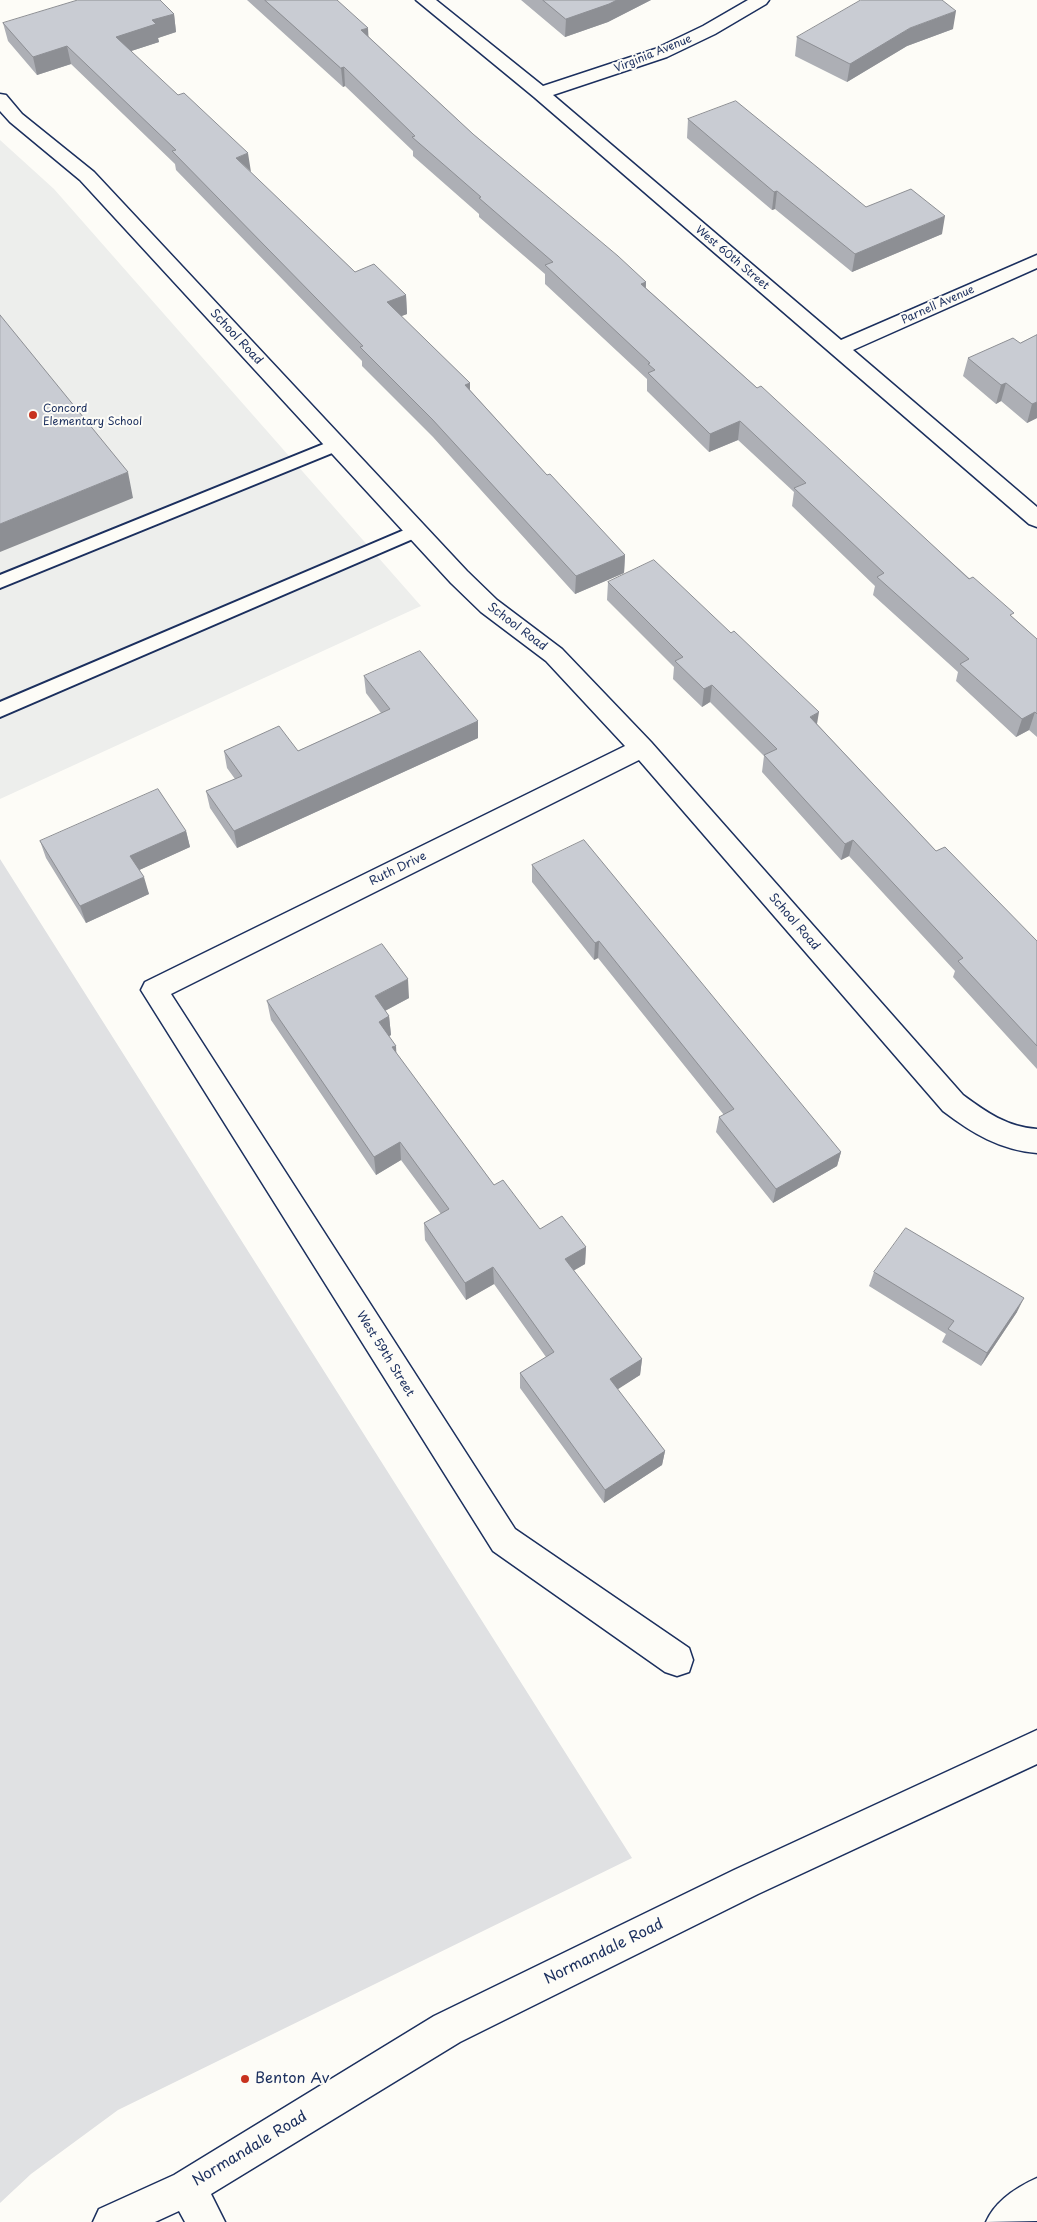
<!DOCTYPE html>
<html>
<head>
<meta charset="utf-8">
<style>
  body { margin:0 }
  canvas { display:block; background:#fdfcf7 }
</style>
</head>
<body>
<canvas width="1037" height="2222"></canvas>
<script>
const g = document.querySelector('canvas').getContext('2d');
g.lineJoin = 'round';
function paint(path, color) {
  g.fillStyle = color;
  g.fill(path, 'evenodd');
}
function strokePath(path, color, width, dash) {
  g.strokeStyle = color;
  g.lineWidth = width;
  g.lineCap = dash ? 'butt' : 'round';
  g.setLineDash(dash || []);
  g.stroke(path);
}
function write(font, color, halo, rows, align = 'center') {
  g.font = font + ' "Playpen Sans",sans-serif';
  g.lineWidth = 4;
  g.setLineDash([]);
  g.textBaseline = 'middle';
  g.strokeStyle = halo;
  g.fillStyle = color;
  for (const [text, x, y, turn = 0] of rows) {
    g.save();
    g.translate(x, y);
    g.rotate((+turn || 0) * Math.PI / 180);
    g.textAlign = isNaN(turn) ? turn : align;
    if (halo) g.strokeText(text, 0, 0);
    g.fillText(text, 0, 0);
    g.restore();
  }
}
const built = new Path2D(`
  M0,140L54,189L421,606L0,799Z`);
const green = new Path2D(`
  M0,859L632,1858L118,2110L31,2174L0,2203Z`);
const lane = new Path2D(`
  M336,439L342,441L345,445L342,449L0,588V575Z
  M416,525L422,527L425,531L422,535L0,717V702Z`);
const street = new Path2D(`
  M416,0H436L543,86L655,49L703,26L748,0H769L766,4L715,34L667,57L553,95L841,340L1037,255V268L853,350L1037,507V527L1029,524L534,97Z
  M0,94L6,95L22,114L94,172L467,571L497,600L562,649L651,742L963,1095C986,1112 1007,1127 1037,1129V1153C1000,1150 972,1133 943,1111L639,760L171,994L515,1529L689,1648L693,1660L689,1672L677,1676L665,1672L493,1551L141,990L145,982L625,746L546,661L481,612L451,583L80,180L10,122L0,111Z`);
const secondary = new Path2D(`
  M1037,1730V1764L758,1894L460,2042L211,2194L225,2222H185L179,2211L155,2222H93L99,2209L174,2175L434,2016L734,1870Z`);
const highway = new Path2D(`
  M1037,2178V2221L986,2222C995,2201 1017,2187 1037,2178Z`);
const wall = new Path2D(`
  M247,0H337L369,37L473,134L646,282V288L1037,639V737L1029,730L1016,737L956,681L958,672L873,595L875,586L792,506L794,492L738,440L709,452L647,391V379L545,284V274L479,217V214L413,156V151L345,86L343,87Z
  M521,0H651L608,22L565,37Z
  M174,14L176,32L158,38L159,42L131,51L250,172L355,272L406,295L407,314L401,316L470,383V390L547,475L625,555L624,573L575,594L433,437L362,366V361L176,170L175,164L71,64L37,75L8,41L3,23Z
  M953,29L907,46L847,82L795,56L797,37Z
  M688,119L866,207L942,234L852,272L775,209L772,210L687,138Z
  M1037,335V418L1027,423L1001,401L996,404L963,376L968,358L1020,343Z
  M608,582L817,724L936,851L1037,941V1069L953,977L955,971L849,856L841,860L762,772L764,756L710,702L702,707L673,679L674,667L607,600Z
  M364,676L478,721V738L237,848L210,808L206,791L235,779L227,768L224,751H298L381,713L366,693Z
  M186,831L190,847L139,870L149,894L86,923L46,858L40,841Z
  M532,865L841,1152L837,1166L773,1203L716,1132L719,1117L724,1115L598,958L594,960L532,882Z
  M409,998L385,1011L389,1016L391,1035L389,1036L396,1053L494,1185L540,1229L586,1247L585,1264L573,1271L642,1359L640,1375L617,1389L665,1451L662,1465L604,1503L520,1388V1373L546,1357L494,1284L466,1300L425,1240L424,1223L441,1214L401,1160L376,1175L271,1020L267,1001Z
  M874,1272L1017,1312L981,1366L942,1342L946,1334L869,1286Z`);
const shadedWall = new Path2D(`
  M617,0H651L608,22L565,37L566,19Z
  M956,11L953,29L907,46L847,82L850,64L910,28Z
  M174,14L176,32L158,38L159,42L119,55L116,37L152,20Z
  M368,28L369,46L361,30Z
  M67,46L71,64L37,75L33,57Z
  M344,67L345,86L343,87L341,68Z
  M248,153L251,172L236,158Z
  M777,191L775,209L772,210L774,192Z
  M945,216L942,234L852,272L855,254Z
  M646,282L645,300L641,284Z
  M406,295L407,314L389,321L387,302Z
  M470,383V401L465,385Z
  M1006,383L1001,401L996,404L1001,385Z
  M1037,402V418L1027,423L1032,404Z
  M740,421L738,440L709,452L710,434Z
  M128,472L133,498L0,552V524Z
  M625,555L624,573L575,594L576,576Z
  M712,685L710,702L702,707L704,689Z
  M819,712L816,730L810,717Z
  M1035,712L1029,730L1016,737L1022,719Z
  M478,721V738L237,848L234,831Z
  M186,831L190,847L135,872L130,856Z
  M853,840L849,856L841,860L845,844Z
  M144,877L149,894L86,923L80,906Z
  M599,941L598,958L594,960L595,943Z
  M408,979L409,998L377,1015L375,996Z
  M389,1016L391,1035L381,1041L379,1022Z
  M396,1046L397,1064L392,1047Z
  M400,1142L401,1160L376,1175L374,1157Z
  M841,1152L837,1166L773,1203L776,1189Z
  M586,1247L585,1264L564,1276L565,1259Z
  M493,1267L494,1284L466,1300L465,1283Z
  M1024,1298L1017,1312L981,1366L987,1353Z
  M642,1359L640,1375L609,1395L610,1379Z
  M665,1451L662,1465L604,1503L605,1490Z`);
const building = new Path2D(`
  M78,0H160L174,14L152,20L156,24L116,37L178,95L184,93L248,153L236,158L355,272L374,264L406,295L387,302L470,383L465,385L547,475L550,474L625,555L576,576L432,419L360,347L363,346L172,151L176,150L67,46L33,57L3,23Z
  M265,0H337L368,28L361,30L473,134L618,256L646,282L641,284L757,388L761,386L969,579L973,577L1014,613L1010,615L1037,639V714L1035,712L1022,719L960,664L969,659L877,577L884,573L794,488L806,483L740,421L710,434L648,373L655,370L648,364L650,363L545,265L553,262L479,198L481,197L412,137L415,136L344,67L341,68Z
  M543,0H617L609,4L566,19Z
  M861,0H942L956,11L910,28L850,64L797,37Z
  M736,101L866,207L911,189L945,216L855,254L777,191L774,192L688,119Z
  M0,315L128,472L0,524Z
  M1037,335V402L1032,404L1006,383L1001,385L968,358L1013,338L1020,343Z
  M654,560L731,633L734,631L819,712L810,717L936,851L945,847L1037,941V1046L958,961L963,958L853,840L845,844L764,755L777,749L712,685L704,689L675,661L683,657L608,582Z
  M420,651L478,721L234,831L206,791L242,776L224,751L279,726L298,751L390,709L364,676Z
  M158,789L186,831L130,856L144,877L80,906L40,841Z
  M584,840L841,1152L776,1189L719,1117L734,1109L599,941L595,943L532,865Z
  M382,944L408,979L375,996L389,1016L379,1022L396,1046L392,1047L494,1185L503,1180L540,1229L562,1216L586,1247L565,1259L642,1359L610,1379L665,1451L605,1490L520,1373L554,1352L493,1267L465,1283L424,1223L449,1209L400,1142L374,1157L267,1001Z
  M906,1228L1024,1298L987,1353L948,1329L954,1321L874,1272Z`);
const markers = [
  [33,415,5,"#c8321e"],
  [245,2079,5,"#c8321e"]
];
const farStreetnames = [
  ["Virginia Avenue",653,54,-22],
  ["West 60th Street",732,258,40],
  ["Parnell Avenue",938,305,-24]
];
const farPoinames = [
  ["Concord",43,409],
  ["Elementary School",43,422]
];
const streetNames = [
  ["School Road",236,337,47],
  ["School Road",517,627,37],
  ["Ruth Drive",398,869,-26],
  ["School Road",794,922,49],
  ["West 59th Street",385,1354,58]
];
const nearStreetnames = [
  ["Normandale Road",604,1952,-26],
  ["Normandale Road",250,2149,-31]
];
const nearPoinames = [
  ["Benton Av",255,2079]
];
paint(built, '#edeeec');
paint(green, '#e0e1e3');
strokePath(lane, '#1b2f5e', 4);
strokePath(street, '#1b2f5e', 3);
strokePath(secondary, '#1b2f5e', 3);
strokePath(highway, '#1b2f5e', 3);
paint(lane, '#fdfcf7');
paint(street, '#fdfcf7');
paint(secondary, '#fdfcf7');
paint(highway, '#fdfcf7');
paint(wall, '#adafb5');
paint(shadedWall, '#8d8f94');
paint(building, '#c9ccd3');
strokePath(building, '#8d8f94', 1);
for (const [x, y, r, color] of markers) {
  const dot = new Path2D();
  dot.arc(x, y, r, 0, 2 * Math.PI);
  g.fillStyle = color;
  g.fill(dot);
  strokePath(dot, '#fdfcf7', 2);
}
write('11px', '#1b2f5e', '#fdfcf7', farStreetnames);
write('11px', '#1b2f5e', '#fdfcf7', farPoinames, 'left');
write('12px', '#1b2f5e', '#fdfcf7', streetNames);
write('15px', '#1b2f5e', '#fdfcf7', nearStreetnames);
write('15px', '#1b2f5e', '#fdfcf7', nearPoinames, 'left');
</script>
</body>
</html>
